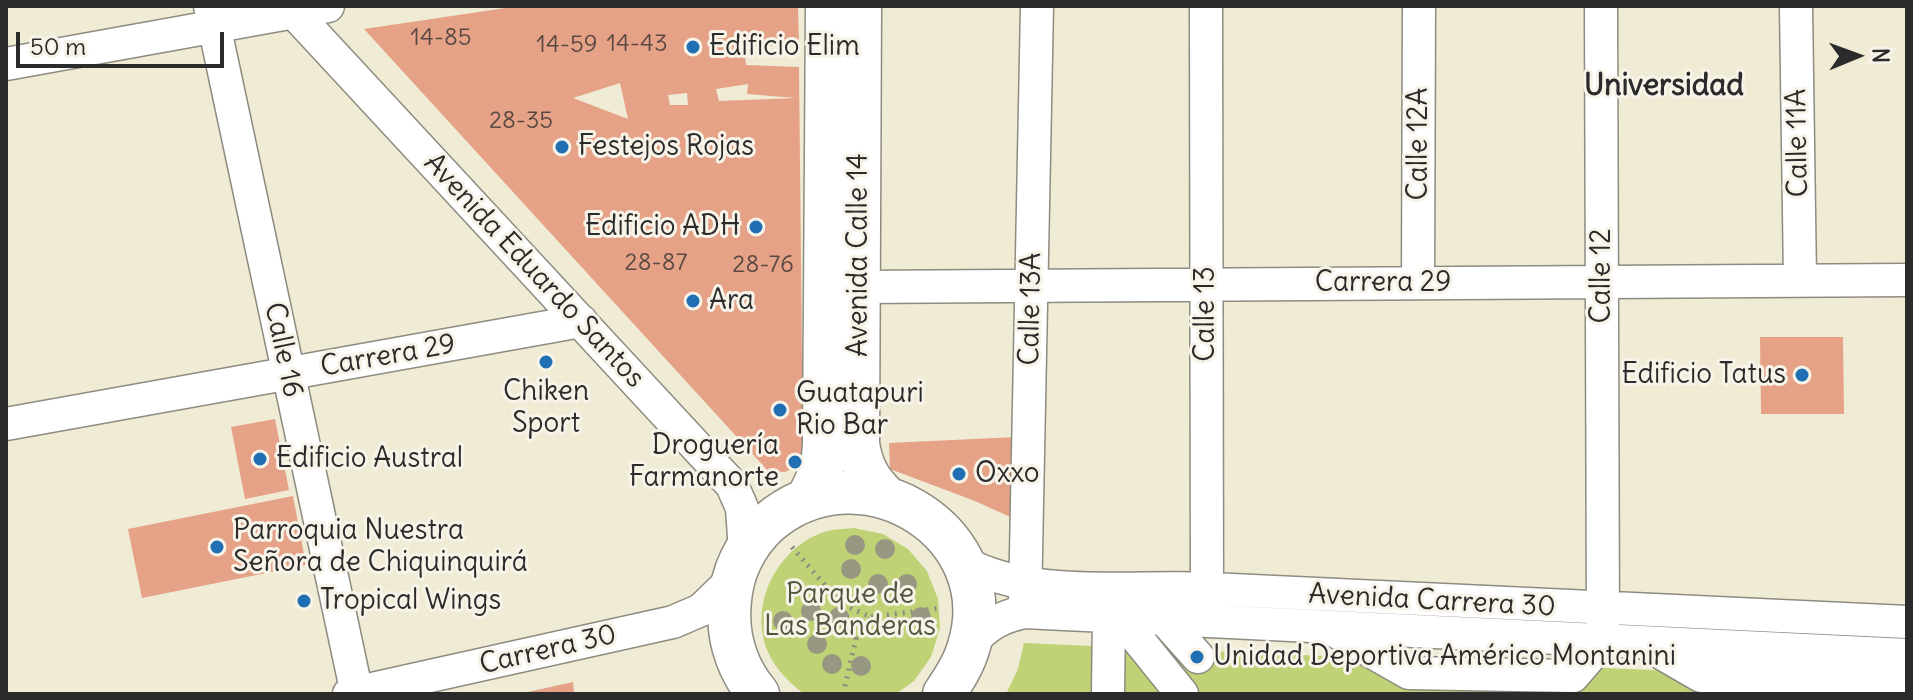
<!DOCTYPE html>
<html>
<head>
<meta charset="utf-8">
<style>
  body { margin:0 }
  #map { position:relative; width:1913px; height:700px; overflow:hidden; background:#f0ebd5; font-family:Delius,sans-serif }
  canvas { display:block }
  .frame { position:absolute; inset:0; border:8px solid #2b2b2b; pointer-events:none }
  .north { position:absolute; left:1817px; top:16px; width:80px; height:80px; -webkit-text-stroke:6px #f7f3e8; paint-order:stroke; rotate:89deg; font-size:22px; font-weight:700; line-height:32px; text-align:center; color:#2b2b2b }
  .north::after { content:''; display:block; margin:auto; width:28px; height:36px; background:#2b2b2b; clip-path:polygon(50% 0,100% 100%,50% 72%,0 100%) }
  .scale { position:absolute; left:16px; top:32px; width:208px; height:36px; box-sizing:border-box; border:4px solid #2b2b2b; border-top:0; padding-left:10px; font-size:24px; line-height:28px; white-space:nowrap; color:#2b2b2b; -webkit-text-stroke:6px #f7f3e8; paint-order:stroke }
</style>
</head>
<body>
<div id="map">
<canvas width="1913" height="700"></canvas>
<div class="frame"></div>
<div class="north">N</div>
<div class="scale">50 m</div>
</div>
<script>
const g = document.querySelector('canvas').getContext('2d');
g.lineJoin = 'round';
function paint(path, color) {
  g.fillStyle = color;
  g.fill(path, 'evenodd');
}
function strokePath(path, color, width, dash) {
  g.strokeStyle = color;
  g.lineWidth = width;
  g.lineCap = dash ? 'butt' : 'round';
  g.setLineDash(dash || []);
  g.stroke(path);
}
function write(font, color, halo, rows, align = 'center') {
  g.font = font + ' Delius,sans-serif';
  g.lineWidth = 6;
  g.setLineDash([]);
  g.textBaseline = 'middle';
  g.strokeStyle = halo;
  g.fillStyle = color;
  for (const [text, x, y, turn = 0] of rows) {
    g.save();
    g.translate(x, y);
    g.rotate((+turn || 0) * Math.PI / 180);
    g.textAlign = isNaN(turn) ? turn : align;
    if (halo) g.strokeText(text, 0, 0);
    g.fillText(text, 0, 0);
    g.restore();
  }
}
const green = new Path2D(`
  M854,528L883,534L908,549L927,571L938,599L940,628L931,657L914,681L896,694H804C789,682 776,670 768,652C748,605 777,548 824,532C833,529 844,529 854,528Z
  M1024,643L1907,681V694H1006L1018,669Z`);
const building = new Path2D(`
  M519,6H798L799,45L744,47L746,65L799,67L803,456L796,467L785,472L768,471L364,29ZM620,83L628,119L573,98ZM748,84L747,94L796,98L719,101L716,89ZM687,93L688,105H670L668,95Z
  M1760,337H1843L1844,414H1761Z
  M275,419L289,490L245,499L231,427Z
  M1016,437L1017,520L975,501L890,469L889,443Z
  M293,496L306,565L142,598L128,529Z
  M573,682L574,694H523V693Z`);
const path = new Path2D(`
  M792,547L841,604
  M871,617L941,608
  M843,694L856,639L871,617L841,604L856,639`);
const minor = new Path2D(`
  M210,6L357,694
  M288,6L732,485L742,508L745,552
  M1206,6L1207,611
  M1601,6L1603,630
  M1796,6L1800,280
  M6,64L328,6
  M1418,283L1419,6
  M859,287L1907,280
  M6,424L581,321
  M961,561C1031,601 1131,585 1211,589C1443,601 1675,613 1907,622
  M1025,603L1037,6
  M1120,617L1182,694
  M1165,620L1198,657
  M1337,632L1409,673L1573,676L1603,641
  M970,644C986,626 1000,617 1024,612L1907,655
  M1651,647L1701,676L1907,683
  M349,694L673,622L701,610L733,579
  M1108,694L1109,617`);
const major = new Path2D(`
  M860,6L858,444C862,467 868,479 885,496
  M808,498L822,469L824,444L827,6
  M758,694C734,665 725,630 731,592C735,563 752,534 777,516C869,449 1003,535 969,646C964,664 954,679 944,694`);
const trees = [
  [855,545],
  [885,549],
  [851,569],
  [878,584],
  [907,584],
  [811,611],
  [839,617],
  [921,617],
  [783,621],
  [891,627],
  [817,644],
  [832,664],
  [861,666]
];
const markers = [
  [693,47,8,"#1f6fb2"],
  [562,147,8,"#1f6fb2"],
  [756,227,8,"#1f6fb2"],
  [693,301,8,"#1f6fb2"],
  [546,362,8,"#1f6fb2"],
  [1802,375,8,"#1f6fb2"],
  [780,410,8,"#1f6fb2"],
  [260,459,8,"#1f6fb2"],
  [795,462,8,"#1f6fb2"],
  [959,474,8,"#1f6fb2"],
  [217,547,8,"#1f6fb2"],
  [304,601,8,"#1f6fb2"],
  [1197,657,8,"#1f6fb2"]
];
const numberNames = [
  ["14-85",441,38],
  ["14-43",637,44],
  ["14-59",567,45],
  ["28-35",521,121],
  ["28-87",656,263],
  ["28-76",763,265]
];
const poiNames = [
  ["Edificio Elim",709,47],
  ["Festejos Rojas",578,147],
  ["Edificio ADH",740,227,"right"],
  ["Ara",709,301],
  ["Edificio Tatus",1786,375,"right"],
  ["Chiken",546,392,"center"],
  ["Sport",546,424,"center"],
  ["Guatapuri",796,394],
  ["Rio Bar",796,426],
  ["Droguería",779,446,"right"],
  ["Farmanorte",779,478,"right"],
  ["Edificio Austral",276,459],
  ["Oxxo",975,474],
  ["Parroquia Nuestra",233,531],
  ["Señora de Chiquinquirá",233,563],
  ["Tropical Wings",320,601],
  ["Unidad Deportiva Américo Montanini",1213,657]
];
const streetNames = [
  ["Calle 11A",1798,143,-91],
  ["Calle 12A",1419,144,-90],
  ["Avenida Calle 14",859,255,-90],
  ["Avenida Eduardo Santos",534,271,47],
  ["Calle 12",1602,276,-90],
  ["Carrera 29",1383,283],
  ["Calle 13A",1031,309,-89],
  ["Calle 13",1206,314,-90],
  ["Calle 16",283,350,78],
  ["Carrera 29",388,356,-10],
  ["Avenida Carrera 30",1432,601,3],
  ["Carrera 30",548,650,-13]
];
const parkNames = [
  ["Parque de",850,595],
  ["Las Banderas",850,627]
];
const neighbourhoodNames = [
  ["Universidad",1664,86]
];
paint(green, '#bfd275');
paint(building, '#e5a287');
strokePath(minor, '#8e8b80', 35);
strokePath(major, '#8e8b80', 45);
strokePath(path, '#8e8b80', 5, [2, 6]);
strokePath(minor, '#fff', 32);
strokePath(major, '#fff', 42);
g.fillStyle = '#989882';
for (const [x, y] of trees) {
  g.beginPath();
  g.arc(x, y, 10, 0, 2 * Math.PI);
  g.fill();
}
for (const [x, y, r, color] of markers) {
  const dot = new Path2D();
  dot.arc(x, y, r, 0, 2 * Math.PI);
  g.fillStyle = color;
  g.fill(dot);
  strokePath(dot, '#f7f3e8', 3);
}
write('24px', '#5a4942', null, numberNames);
write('28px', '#2b2b2b', '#f7f3e8', poiNames, 'left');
write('28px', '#2b2b2b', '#f7f3e8', streetNames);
write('28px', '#50553e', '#f7f3e8', parkNames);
write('bold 30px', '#2b2b2b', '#f7f3e8', neighbourhoodNames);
</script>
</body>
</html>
